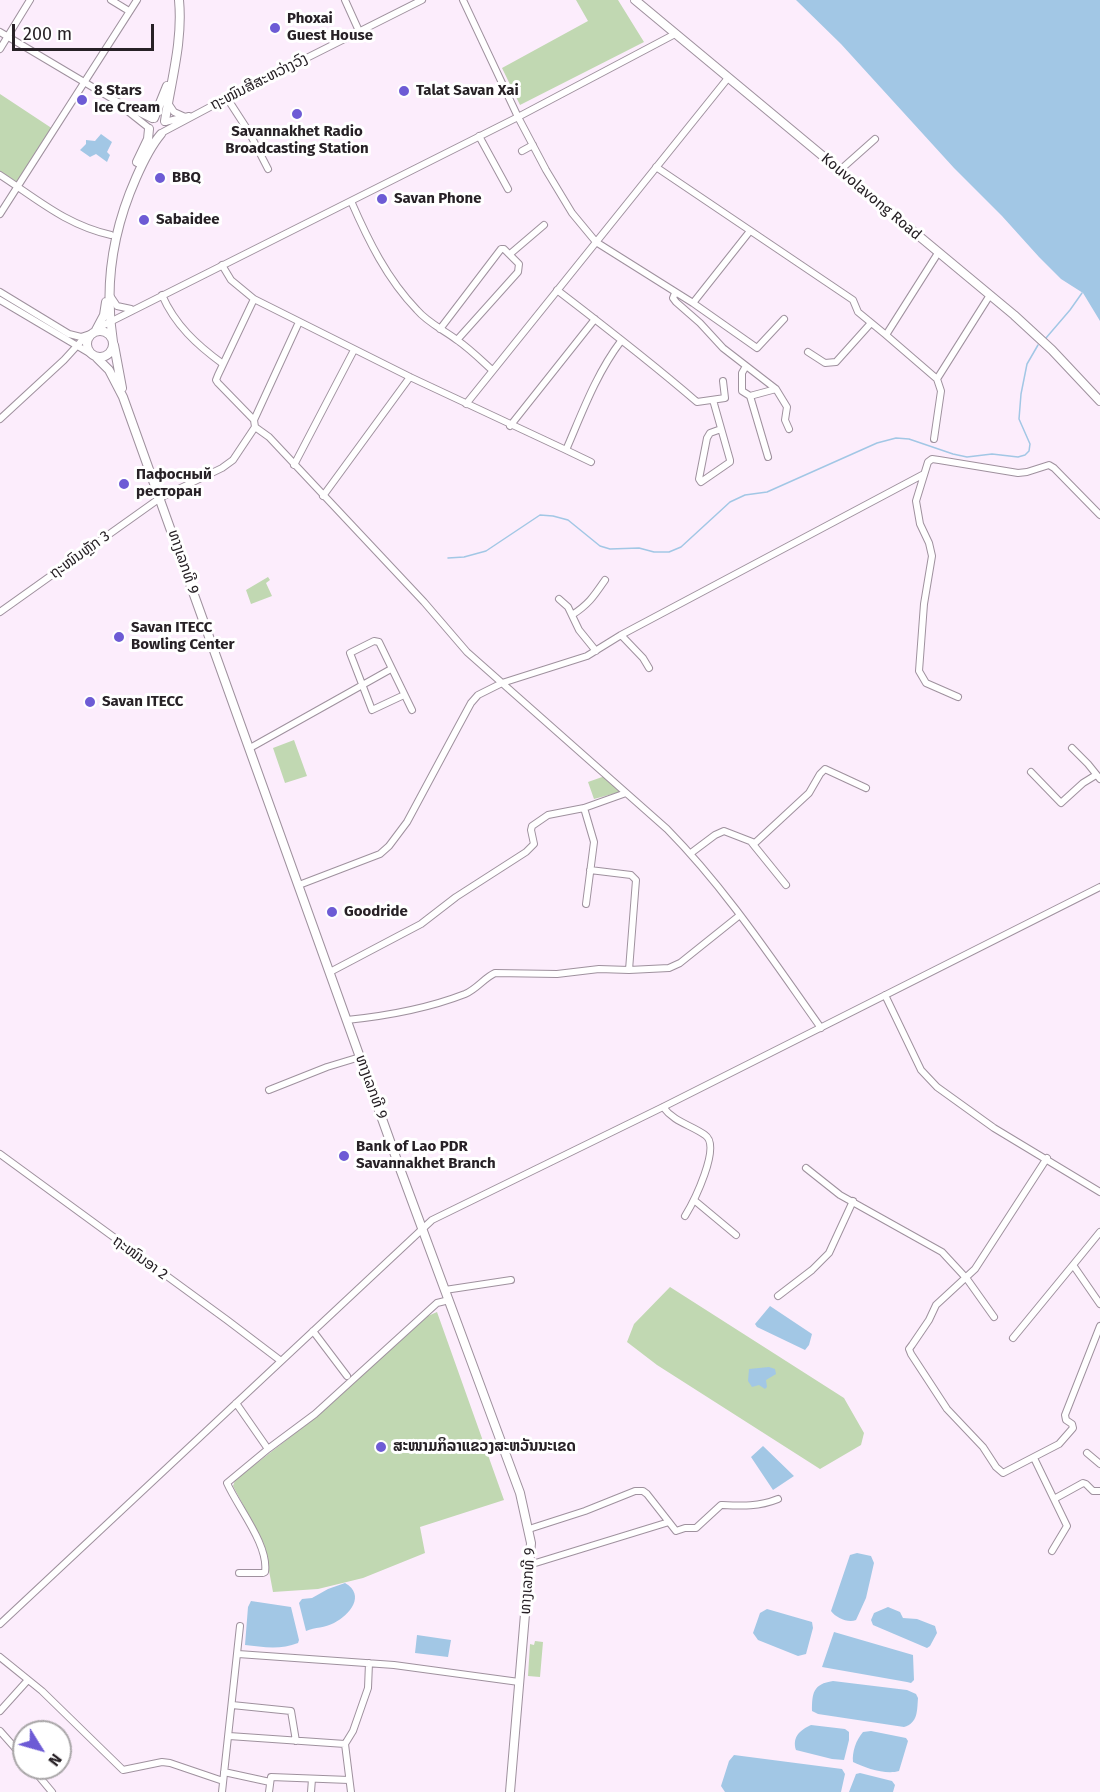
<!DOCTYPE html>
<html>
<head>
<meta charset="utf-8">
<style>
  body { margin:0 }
  #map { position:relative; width:1100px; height:1792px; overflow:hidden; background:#fcedfc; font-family:"Fira Sans",sans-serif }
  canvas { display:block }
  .north { position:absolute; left:12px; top:1720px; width:60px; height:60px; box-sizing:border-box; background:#fff; border:2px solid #a9a6a8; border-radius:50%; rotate:127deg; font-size:16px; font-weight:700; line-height:24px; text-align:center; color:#272126 }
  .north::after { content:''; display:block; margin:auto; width:21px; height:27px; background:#6d5bd5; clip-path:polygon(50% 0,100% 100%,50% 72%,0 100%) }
  .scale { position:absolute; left:12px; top:24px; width:142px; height:27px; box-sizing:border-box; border:3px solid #272126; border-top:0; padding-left:8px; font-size:18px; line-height:21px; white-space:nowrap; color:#272126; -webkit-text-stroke:4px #fff; paint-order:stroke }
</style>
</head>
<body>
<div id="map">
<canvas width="1100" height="1792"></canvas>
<div class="north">N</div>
<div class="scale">200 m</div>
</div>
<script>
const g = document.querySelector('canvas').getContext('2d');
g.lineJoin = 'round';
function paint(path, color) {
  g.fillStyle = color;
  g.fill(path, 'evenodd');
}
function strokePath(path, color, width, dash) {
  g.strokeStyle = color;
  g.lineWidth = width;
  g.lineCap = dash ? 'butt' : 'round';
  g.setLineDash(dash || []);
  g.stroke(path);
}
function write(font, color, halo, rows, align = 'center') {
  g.font = font + ' "Fira Sans","Noto Sans Lao",sans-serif';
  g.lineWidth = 6;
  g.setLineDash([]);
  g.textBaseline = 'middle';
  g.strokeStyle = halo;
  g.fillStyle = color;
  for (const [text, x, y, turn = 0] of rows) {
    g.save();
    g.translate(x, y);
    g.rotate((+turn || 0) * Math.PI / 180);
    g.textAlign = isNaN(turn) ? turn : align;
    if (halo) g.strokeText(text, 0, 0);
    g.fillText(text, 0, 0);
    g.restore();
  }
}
const green = new Path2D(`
  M576,0H618L644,42L520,105L502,68L588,21Z
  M0,94L53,129L17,182L0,171Z
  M268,577L270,580L266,583L272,596L251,604L246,590Z
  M294,740L307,776L285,783L273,748Z
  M605,776L621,790L620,792L594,799L588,782Z
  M670,1287L844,1398L864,1433L861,1445L820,1469L657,1365L627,1342L634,1324Z
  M437,1312L504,1500L420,1527L425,1553L363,1578L318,1589L273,1592L264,1544L233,1486L235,1480L320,1414L421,1319Z
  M535,1641L543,1642L540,1677L528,1676L530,1644L534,1645Z`);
const water = new Path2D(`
  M796,0H1100V321L1083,293L1061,279L1039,257L1002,216L954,168L841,44Z
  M101,134L112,142L107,152L110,155L107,162L96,154L90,157L80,150L86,144V140L95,141Z
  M770,1306L812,1334L809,1345L805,1350L757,1327L755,1324Z
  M769,1367L775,1369L776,1374L766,1380L767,1387L765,1389L759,1385L752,1387L748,1381L749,1369Z
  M763,1446L794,1476L773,1490L751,1457Z
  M857,1553L871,1556L874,1563L866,1598L856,1620C848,1623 836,1618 831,1611L850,1555Z
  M345,1583C366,1595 350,1615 334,1623C325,1628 315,1627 306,1631L299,1603L302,1599L312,1598L328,1589Z
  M251,1601L291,1607L299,1640L298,1643C281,1650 262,1647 245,1645L248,1607Z
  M888,1607L900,1612L903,1618L917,1619L935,1626L937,1633L930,1646L927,1648L873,1625L871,1620L874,1613Z
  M767,1609L812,1622L813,1628L806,1654L798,1656L758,1640L753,1633L760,1613Z
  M834,1632L913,1655L914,1680L911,1683L907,1682L822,1667Z
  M417,1635L451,1640L448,1657L415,1653Z
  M833,1681L907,1690L916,1694L918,1698C917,1711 918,1723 904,1727L818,1714L812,1711C812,1693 813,1684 833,1681Z
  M811,1725L845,1729L849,1732V1740L844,1760L832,1759L796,1750C792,1737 800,1730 811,1725Z
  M871,1731L906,1738L908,1741L899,1771C886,1775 865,1768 853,1762C852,1752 856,1740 863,1732Z
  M734,1755L842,1769L845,1774L841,1792H725L721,1786L729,1761Z
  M860,1773L892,1781L895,1785L893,1792H849L856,1774Z`);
const stream = new Path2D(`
  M1046,338L1070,310L1082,293
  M448,558L464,557L486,551L540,515L553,516L568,520L600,546L610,549L639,548L654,552H669L681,547L730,502L745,495L767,492L877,443L896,438L909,439L953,454L967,457L992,454L1018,457L1025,455L1029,451L1030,444L1019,419L1021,394L1027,364L1038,345`);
const minor = new Path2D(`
  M111,0L129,11
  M345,0L359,31
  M463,0L518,117L546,170L572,213L596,242L693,303L757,348L784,319
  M0,32L116,101L152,119
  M0,49L30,0
  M227,98L249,132L268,169
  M168,103L174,112L185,117
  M125,109L149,128
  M165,122L189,116
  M163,132L227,98L422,0
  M479,136L508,189
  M522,151L533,145
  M656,167L853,300L858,312L886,335L938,253
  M839,171L875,139
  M0,175C37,199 66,225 111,235
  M351,201C368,240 387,279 417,310C428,323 444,330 457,340C470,349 481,360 492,370
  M0,214L137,0
  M510,254L544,225
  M222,265L231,280L254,299L410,377L566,450C582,413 596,374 621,341
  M557,290C604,326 652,363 697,402L725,398L723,381
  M0,292L69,334L81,337L93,333
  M675,293L673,298L676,302L700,323L723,348L776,389L787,407L785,420L789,429
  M162,295C175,325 197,345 223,364
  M111,297L117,306L131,309
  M254,299L218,375L216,380L218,383L254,420L255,427L269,437L424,602L467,652L667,829C726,889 772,959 821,1028
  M0,300L91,354
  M693,303L750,231
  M98,328L518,117L675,34
  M440,329L501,249H504L519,264L518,272L457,340
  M886,335L937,379L941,391L934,439
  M808,352L825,363L836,362L871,323
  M746,366L742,373V391L750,396L776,389
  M937,379L990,295
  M750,396L768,457
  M713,400L730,460V462L701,482L699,479L707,438L710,433L721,429
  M466,404L728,78
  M0,419L64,360L85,337
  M254,420L299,322
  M510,426L595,319
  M566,450L591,462
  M294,465L354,350
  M323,496L410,377
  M559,599L568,607L579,630L596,651
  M0,612L160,498L222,468L233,460L255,427
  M572,615C589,604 594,596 605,580
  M621,635L924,474
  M404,695L372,710L350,653L374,641L379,642L412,710
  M958,697L926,683L919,671L924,604L932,556L929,543L920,524L916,501L928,462L932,459L939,460L1018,473L1027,472L1049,465L1054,468L1100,515
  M250,748L391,669
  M1072,748L1088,764L1100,779
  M1031,772L1061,803L1083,783L1096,775
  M584,808L594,842L586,904
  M752,843L786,885
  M691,853L715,835L724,831L755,843L809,793L820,774L825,769L866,788
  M590,870L631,875L636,880L629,970
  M299,885L380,854L389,846L407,822L458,727L471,703L478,695L502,683L587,656L621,635L643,658L649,668
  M330,972L421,924L456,897L526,852L534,844L531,830L532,826L548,815L584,808L626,793
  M885,995L921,1070L937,1087L994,1128L1100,1192
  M347,1020C386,1016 429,1008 465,994C477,989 484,978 495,973L557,974L599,969L629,970L669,968L680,963L740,915
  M269,1090L327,1067L360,1057
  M663,1107C674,1122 691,1125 705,1135C722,1146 693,1203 685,1216
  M0,1154L227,1320L281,1361
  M1047,1158L975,1269L936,1305L929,1320L912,1345L909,1349L911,1354L947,1409L983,1447L996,1467L1003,1473L1059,1444L1073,1428L1072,1424L1066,1420L1065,1415L1100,1326
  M806,1168L840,1195L942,1252L967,1279L994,1317
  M694,1200L736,1235
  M1100,1232L1073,1265L1100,1304
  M445,1290L511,1280
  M778,1296L812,1270L829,1253L853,1201
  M313,1331L347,1376
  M1013,1338L1073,1265
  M236,1403L268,1449L315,1414L437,1303L449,1300
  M1087,1453L1100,1464
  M1034,1458L1067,1526L1052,1551
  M1054,1499L1083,1483L1086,1484L1093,1491H1100
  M529,1529L585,1511L635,1491H643L647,1494L676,1531L685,1528H696L721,1505C742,1506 758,1507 778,1499
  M529,1565L669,1522
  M239,1573H263L265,1572C269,1545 238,1508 227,1483L268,1449
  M0,1624L432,1220L663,1107L1100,887
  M238,1654L394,1665L519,1682
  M0,1657L42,1691L123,1770L162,1762L170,1763L223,1781
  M232,1705L291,1711L296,1741
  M0,1711L27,1681
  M0,1731L24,1758
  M229,1736L345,1744
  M32,1768L52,1792
  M224,1772L270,1782
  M222,1792L240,1626
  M269,1792L271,1777L349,1780
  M311,1792L312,1779
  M351,1792L345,1744L353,1731L368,1688L369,1663`);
const major = new Path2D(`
  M635,0L1014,315L1052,350L1100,401
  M154,118L167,86
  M165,121C171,81 183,41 179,0
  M137,162L148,139L149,129
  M87 344a13 13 0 1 1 26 0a13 13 0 1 1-26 0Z
  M95,332L104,315L106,302
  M113,342C104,286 113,230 136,178C143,162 150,147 161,134
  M114,345L122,388
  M97,358L109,370L123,397L399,1166L520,1493L531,1543L510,1792`);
const markers = [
  [275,28,6,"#6d5bd5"],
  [404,91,6,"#6d5bd5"],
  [82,100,6,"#6d5bd5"],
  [297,114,6,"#6d5bd5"],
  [160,178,6,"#6d5bd5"],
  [382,199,6,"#6d5bd5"],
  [144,220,6,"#6d5bd5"],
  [124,484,6,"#6d5bd5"],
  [119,637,6,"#6d5bd5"],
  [90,702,6,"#6d5bd5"],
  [332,912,6,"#6d5bd5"],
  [344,1156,6,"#6d5bd5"],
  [381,1447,6,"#6d5bd5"]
];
const poiNames = [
  ["Phoxai",287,19],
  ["Guest House",287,36],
  ["8 Stars",94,91],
  ["Ice Cream",94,108],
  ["Talat Savan Xai",416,91],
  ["Savannakhet Radio",297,132,"center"],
  ["Broadcasting Station",297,149,"center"],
  ["BBQ",172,178],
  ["Savan Phone",394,199],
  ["Sabaidee",156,220],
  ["Пафосный",136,475],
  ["ресторан",136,492],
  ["Savan ITECC",131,628],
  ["Bowling Center",131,645],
  ["Savan ITECC",102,702],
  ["Goodride",344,912],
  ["Bank of Lao PDR",356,1147],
  ["Savannakhet Branch",356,1164],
  ["ສະໜາມກິລາແຂວງສະຫວັນນະເຂດ",393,1447]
];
const streetNames = [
  ["ຖະໜົນສີສະຫວ່າງວົງ",259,82,-27],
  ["Kouvolavong Road",871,197,40],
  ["ຖະໜົນຫຼັກ 3",80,555,-36],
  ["ທາງເລກທີ 9",183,562,71],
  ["ທາງເລກທີ 9",371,1087,70],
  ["ຖະໜົນອາ 2",140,1258,36],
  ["ທາງເລກທີ 9",528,1581,-86]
];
paint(green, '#c1d8b2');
paint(water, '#a2c7e5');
strokePath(stream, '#a2c7e5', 1.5);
strokePath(minor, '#9f919e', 8);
strokePath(major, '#9f919e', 10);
strokePath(minor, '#fff', 6);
strokePath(major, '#fff', 8);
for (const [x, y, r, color] of markers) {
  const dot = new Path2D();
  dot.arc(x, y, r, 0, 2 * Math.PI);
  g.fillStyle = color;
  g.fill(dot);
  strokePath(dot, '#fff', 2);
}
write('bold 15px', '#272126', '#fff', poiNames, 'left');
write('15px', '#272126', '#fff', streetNames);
</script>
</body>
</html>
